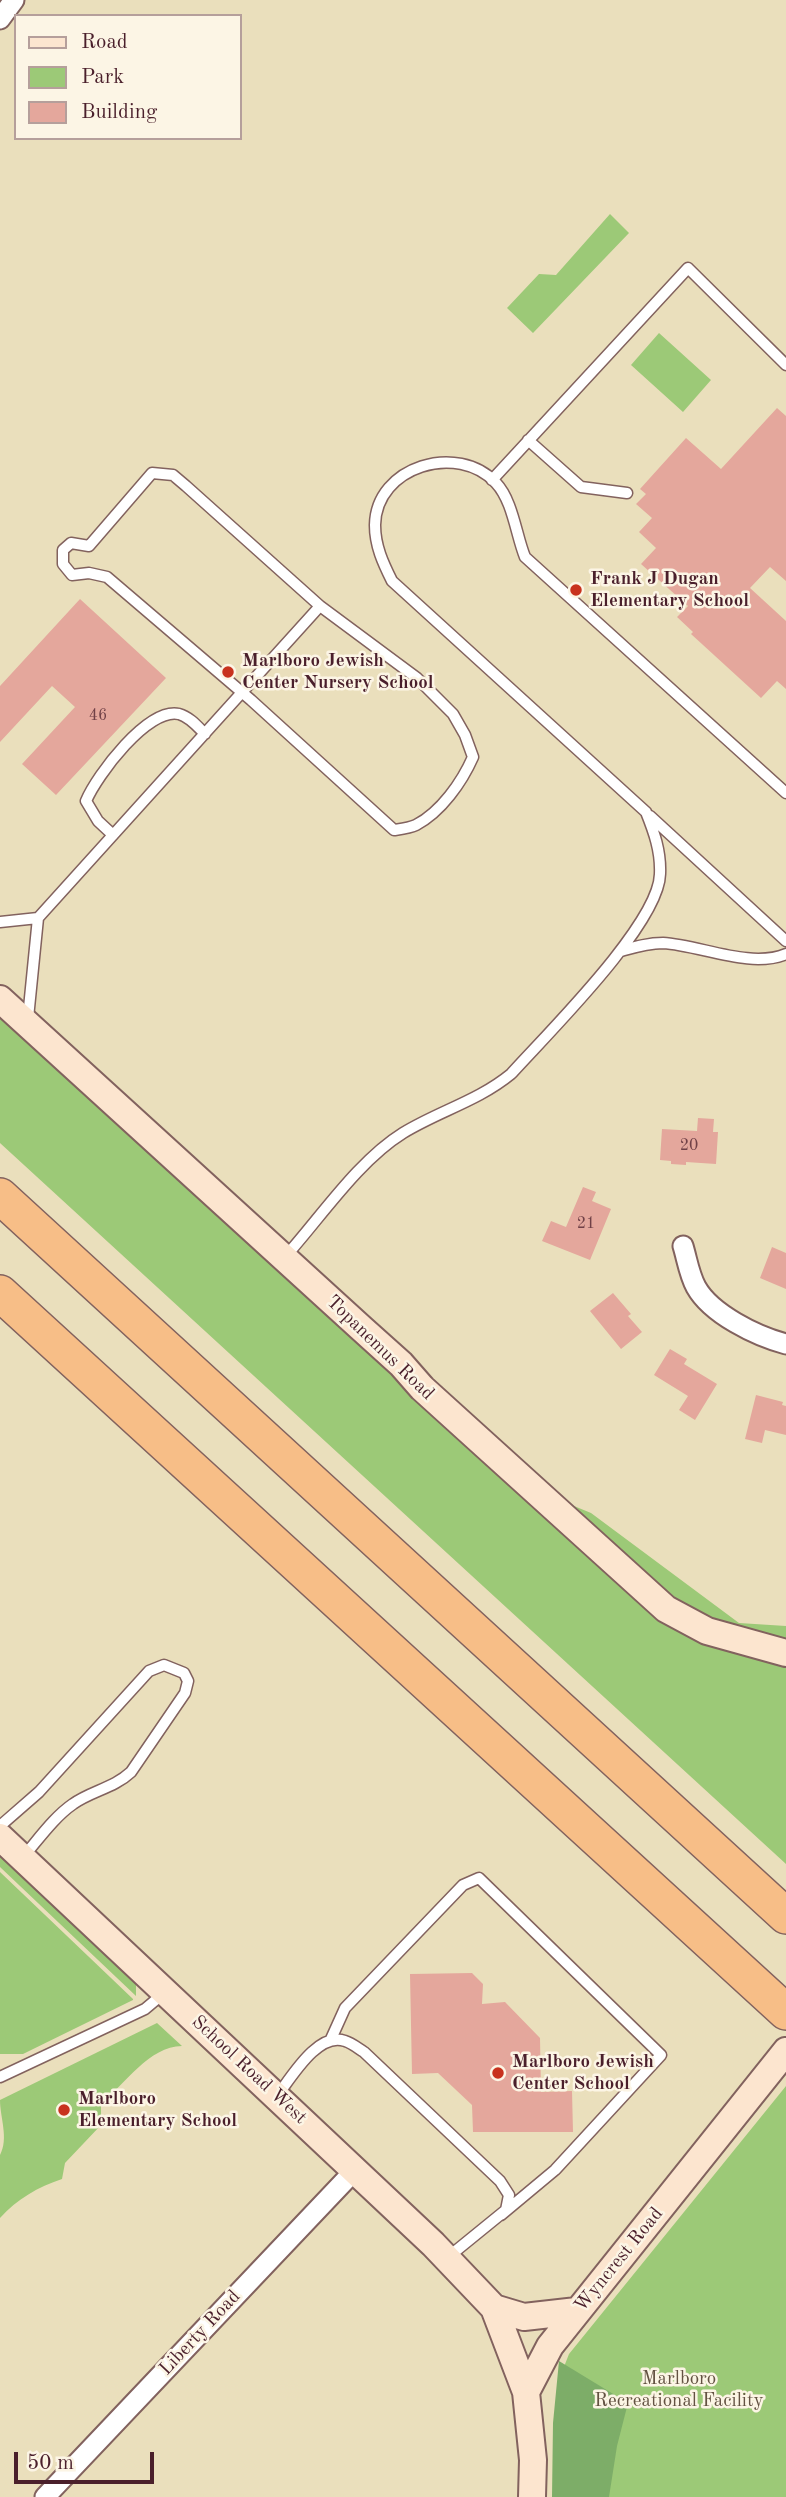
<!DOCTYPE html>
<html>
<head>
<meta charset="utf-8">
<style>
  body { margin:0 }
  #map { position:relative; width:786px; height:2497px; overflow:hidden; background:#eadfbc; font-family:"Old Standard TT",serif }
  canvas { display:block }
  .legend { position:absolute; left:14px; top:14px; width:228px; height:126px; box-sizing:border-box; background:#fcf5e5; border:2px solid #b59f9b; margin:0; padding:9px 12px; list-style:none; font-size:21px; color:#4a1f2b }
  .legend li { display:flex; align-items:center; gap:14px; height:35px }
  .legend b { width:35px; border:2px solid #b59f9b }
  .scale { position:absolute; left:14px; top:2452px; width:140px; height:32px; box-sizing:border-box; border:4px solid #4a1f2b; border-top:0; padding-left:9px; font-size:21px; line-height:24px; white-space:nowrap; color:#4a1f2b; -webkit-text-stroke:5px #fcf5e5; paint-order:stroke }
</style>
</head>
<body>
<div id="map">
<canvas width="786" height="2497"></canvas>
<ul class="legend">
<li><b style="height:9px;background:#fce5cf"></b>Road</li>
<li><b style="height:19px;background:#9cc977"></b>Park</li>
<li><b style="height:19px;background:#e4a79c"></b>Building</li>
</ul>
<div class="scale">50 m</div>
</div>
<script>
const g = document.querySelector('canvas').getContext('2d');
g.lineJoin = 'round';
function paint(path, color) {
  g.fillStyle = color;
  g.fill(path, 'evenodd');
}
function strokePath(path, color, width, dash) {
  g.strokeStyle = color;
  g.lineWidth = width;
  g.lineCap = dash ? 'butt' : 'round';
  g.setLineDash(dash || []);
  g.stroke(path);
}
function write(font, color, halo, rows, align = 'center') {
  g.font = font + ' "Old Standard TT",serif';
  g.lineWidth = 5;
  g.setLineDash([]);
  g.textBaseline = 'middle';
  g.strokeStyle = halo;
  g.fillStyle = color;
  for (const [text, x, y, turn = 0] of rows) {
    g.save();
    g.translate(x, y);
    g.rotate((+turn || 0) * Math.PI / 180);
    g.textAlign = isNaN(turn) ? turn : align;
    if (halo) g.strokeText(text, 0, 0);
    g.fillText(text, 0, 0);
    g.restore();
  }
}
const green = new Path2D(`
  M610,214L629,233L533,333L507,308L539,274L556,275Z
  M659,333L711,380L683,412L631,365Z
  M0,1014L506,1478L591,1513L739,1623L786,1626V1864L0,1143Z
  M0,1855L136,1984V1996L0,1867Z
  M0,1872L133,1999V2000L23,2054H0Z
  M157,2023L182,2046C149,2046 125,2085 101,2103V2125L65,2163L62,2179C38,2187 17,2199 0,2218V2155C9,2138 0,2118 0,2100Z
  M786,2086V2497H557L560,2377L569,2354Z`);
const forest = new Path2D(`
  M559,2361L628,2403L617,2446L609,2497H552L553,2423Z`);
const building = new Path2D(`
  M777,408L786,416V581L770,567L750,588L786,621V689L777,681L761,698L691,634L693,632L677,617L688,606L641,564L656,548L639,532L652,518L636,504L646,494L640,489L686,438L721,469Z
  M80,599L166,678L56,795L22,764L75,707L52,686L0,742V686Z
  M698,1118L714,1119L713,1132H718L716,1164L686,1162V1165L671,1164V1161L660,1160L662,1129L697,1131Z
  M583,1187L596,1192L592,1201L611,1209L590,1260L542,1241L551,1221L566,1227Z
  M772,1247L786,1253V1289L760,1278Z
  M613,1293L631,1314L628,1316L642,1332L621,1349L590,1311Z
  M670,1349L687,1359L684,1364L717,1384L695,1420L679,1410L688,1396L654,1375Z
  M756,1395L783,1402L782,1405L786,1406V1435L765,1430L762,1443L745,1439Z
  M472,1973L483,1984L482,2004L505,2002L540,2038L541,2092L572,2091L573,2132H473L472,2105L438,2073L412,2074L410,1974Z`);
const lane = new Path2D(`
  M528,440L581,487L627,493
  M152,473L173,475L186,486L320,606L417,678L453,714L465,735L473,757C462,782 441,812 416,825C410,828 401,829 394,830L251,700L107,577L89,573L72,575L63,564V550L71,543L89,546Z
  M492,480L688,268L786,365
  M650,816L786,941
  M113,835L98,821L86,801C97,775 148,707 179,714C190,717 198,727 205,734
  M0,922L38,918
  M621,951C635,947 648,943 663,943C700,945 750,969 786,954
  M28,1018L38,918L320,606
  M285,1257C321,1217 358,1161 403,1133C439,1111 478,1101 511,1074C546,1035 659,924 660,874C661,851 654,832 646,812L392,581C383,563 375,546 375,525C376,466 458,442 496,483C513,501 516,535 525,557L786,793
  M0,1826L39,1792L149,1671L164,1665L184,1673L188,1681L185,1693L131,1772C114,1788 91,1791 73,1804C54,1817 38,1840 23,1857
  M331,2039L345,2008L463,1885L479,1878L661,2055L555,2170L501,2215
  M0,2077L145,2009L164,1993
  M277,2096C291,2078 318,2031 345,2041C352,2043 359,2049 364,2052L500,2181L509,2195L506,2210L447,2258`);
const street = new Path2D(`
  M0,19L14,0
  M683,1246C687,1259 689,1274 696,1287C711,1314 756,1336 786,1344
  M45,2497L355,2170`);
const secondary = new Path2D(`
  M0,999L361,1328L401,1364L422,1388L666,1609L707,1631L786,1653
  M0,1837L433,2244L494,2308L526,2392
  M494,2308L524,2317L577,2311
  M532,2497L533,2460L526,2392L550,2346L786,2051`);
const highway = new Path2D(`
  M0,1196L786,1916
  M0,1293L786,2012`);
const markers = [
  [576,590,7,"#c8321e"],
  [228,672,7,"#c8321e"],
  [498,2073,7,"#c8321e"],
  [64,2110,7,"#c8321e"]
];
const numberNames = [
  ["46",98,716],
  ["20",689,1146],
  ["21",586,1224]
];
const poiNames = [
  ["Frank J Dugan",590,579],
  ["Elementary School",590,601],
  ["Marlboro Jewish",242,661],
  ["Center Nursery School",242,683],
  ["Marlboro Jewish",512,2062],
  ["Center School",512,2084],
  ["Marlboro",78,2099],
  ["Elementary School",78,2121]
];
const streetNames = [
  ["Topanemus Road",380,1348,44],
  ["School Road West",249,2070,43],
  ["Wyncrest Road",619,2260,-51],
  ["Liberty Road",200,2333,-47]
];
const parkNames = [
  ["Marlboro",679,2379],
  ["Recreational Facility",679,2401]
];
paint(green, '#9cc977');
paint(forest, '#7dad68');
paint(building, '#e4a79c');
strokePath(lane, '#82625e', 13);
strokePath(street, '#82625e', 23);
strokePath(secondary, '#82625e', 30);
strokePath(highway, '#82625e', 38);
strokePath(lane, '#fff', 10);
strokePath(street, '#fff', 19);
strokePath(secondary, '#fce5cf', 26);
strokePath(highway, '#f7be87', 35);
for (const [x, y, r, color] of markers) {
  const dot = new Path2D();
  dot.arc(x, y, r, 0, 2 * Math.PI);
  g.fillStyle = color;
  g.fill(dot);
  strokePath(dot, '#fcf5e5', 2.5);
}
write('16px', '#704147', null, numberNames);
write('bold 19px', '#4a1f2b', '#fcf5e5', poiNames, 'left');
write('19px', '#4a1f2b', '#fcf5e5', streetNames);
write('19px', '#635242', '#fcf5e5', parkNames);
</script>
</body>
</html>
